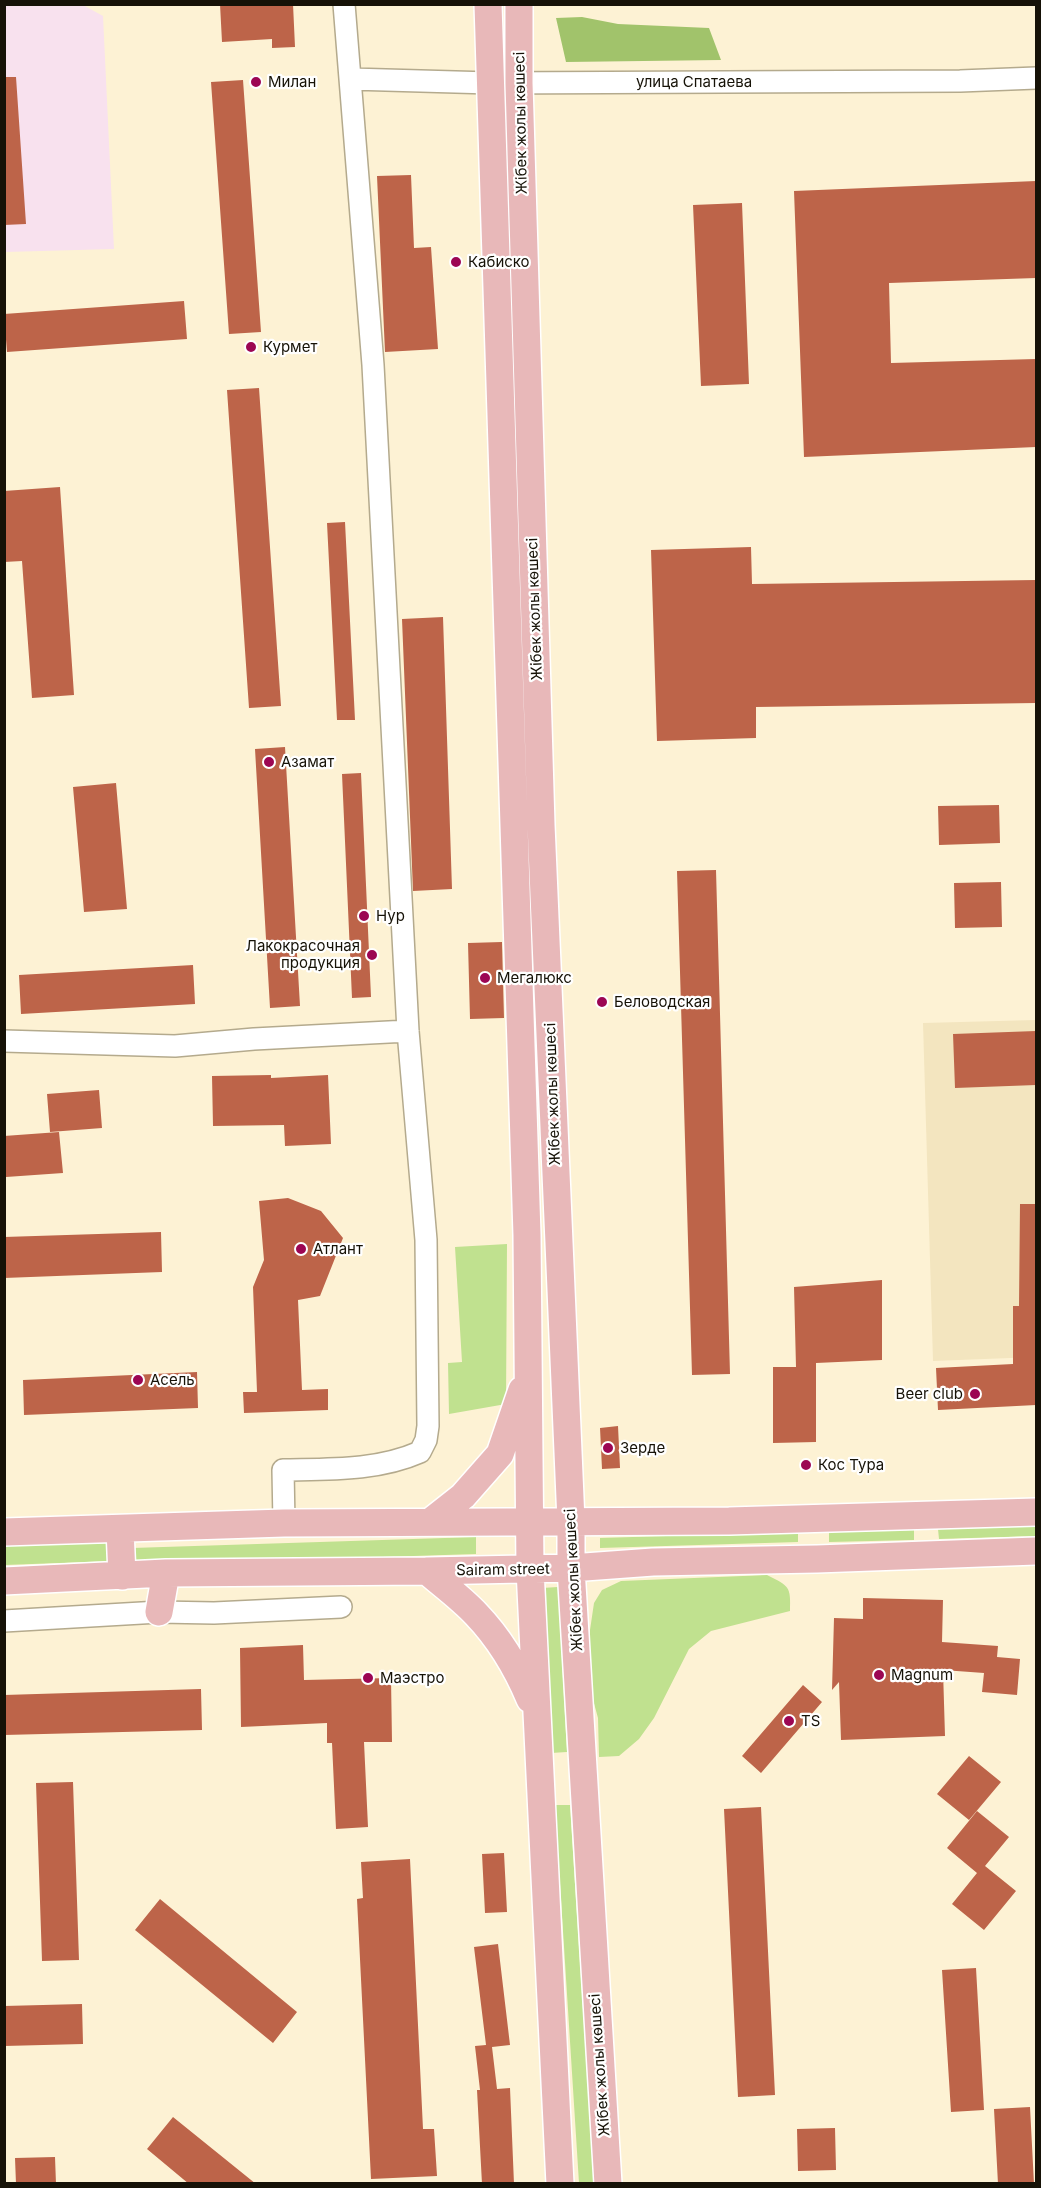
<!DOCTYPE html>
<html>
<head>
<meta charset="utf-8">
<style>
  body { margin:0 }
  #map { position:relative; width:1041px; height:2188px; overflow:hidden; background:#fdf2d4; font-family:Inter,sans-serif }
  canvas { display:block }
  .frame { position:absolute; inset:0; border:6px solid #161207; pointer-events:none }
</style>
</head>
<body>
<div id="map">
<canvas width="1041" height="2188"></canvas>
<div class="frame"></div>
</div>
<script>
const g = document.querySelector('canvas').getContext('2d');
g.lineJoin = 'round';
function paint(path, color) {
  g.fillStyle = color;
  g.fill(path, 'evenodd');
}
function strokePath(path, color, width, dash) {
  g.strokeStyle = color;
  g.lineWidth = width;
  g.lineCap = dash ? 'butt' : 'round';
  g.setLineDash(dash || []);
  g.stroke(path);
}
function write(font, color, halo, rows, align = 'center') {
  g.font = font + ' Inter,sans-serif';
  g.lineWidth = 4.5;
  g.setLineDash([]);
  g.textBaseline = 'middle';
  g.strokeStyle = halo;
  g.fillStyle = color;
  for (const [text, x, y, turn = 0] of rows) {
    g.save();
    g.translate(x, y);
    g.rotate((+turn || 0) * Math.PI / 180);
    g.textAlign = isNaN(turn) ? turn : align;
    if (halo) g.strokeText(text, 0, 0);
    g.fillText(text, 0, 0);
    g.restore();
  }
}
const built = new Path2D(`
  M1036,1020V1357L933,1361L923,1023Z`);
const education = new Path2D(`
  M4,5H83L103,16L114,249L5,252Z`);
const green = new Path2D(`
  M507,1244L506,1404L449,1414L448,1363L462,1362L455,1247Z
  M1036,1526V1536L939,1539L938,1529Z
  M914,1530V1540L829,1542V1532Z
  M798,1532V1542L600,1548V1538Z
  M476,1537V1554L133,1565L132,1548Z
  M114,1543V1561L5,1565L4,1546Z
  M767,1575C789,1586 791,1586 790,1611L711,1631L689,1649L654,1718L639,1739L619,1756L599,1757L598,1718L592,1696L589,1669L590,1630L594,1603L602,1590L621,1581Z
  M558,1587L567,1752L551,1753L542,1588Z
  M555,1805H570L594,2183H579Z`);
const forest = new Path2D(`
  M582,17L618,24L709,28L721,60L566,62L556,18Z`);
const building = new Path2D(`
  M220,4H293L295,47L272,48V39L222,42Z
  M4,77H16L26,224L4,225Z
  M243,80L261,332L229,334L211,82Z
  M411,175L414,248L431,247L438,349L385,352L377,176Z
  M1036,181V278L889,283L891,363L1036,359V447L804,457L794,191Z
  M742,203L749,384L701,386L693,205Z
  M184,301L187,339L7,352L4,314Z
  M259,388L281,706L249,708L227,390Z
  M60,487L74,695L32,698L22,561L4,562V491Z
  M345,522L355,720H337L327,523Z
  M751,547L752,584L1036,580V703L756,707V738L657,741L651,550Z
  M443,617L452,889L413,891L402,619Z
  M285,747L300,1006L270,1008L255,749Z
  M361,773L371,997L352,998L342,774Z
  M116,783L127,909L84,912L73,787Z
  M999,805L1000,843L939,845L938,806Z
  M716,870L730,1374L692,1375L677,871Z
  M1001,882L1002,927L955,928L954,883Z
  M502,942L504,1018L470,1019L468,943Z
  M193,965L195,1004L21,1014L19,975Z
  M1036,1031V1085L955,1088L953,1034Z
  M271,1075V1078L328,1075L331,1144L285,1146L284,1125L213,1126L212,1076Z
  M99,1090L102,1128L50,1132L47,1094Z
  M59,1132L63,1173L6,1177L4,1136Z
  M288,1198L321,1211L343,1238L320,1296L298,1300L302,1390L328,1389V1410L244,1413L243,1392H257L253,1287L264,1260L259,1201Z
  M1020,1204H1036V1405L938,1410L936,1368L1013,1364V1306H1019Z
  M161,1232L162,1272L4,1278V1237Z
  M882,1280V1360L816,1363V1442L773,1443V1367H796L794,1287Z
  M197,1372L198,1408L24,1415L23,1380Z
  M618,1426L620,1468L602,1469L600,1428Z
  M863,1598L943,1600L942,1642L998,1646L997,1657L1020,1659L1017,1695L982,1692L984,1673L943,1670L945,1736L841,1740L839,1682L832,1690L834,1618L863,1619Z
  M303,1645L304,1680L391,1678L392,1742H364L368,1827L336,1829L332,1743H327V1723L241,1727L240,1648Z
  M803,1685L822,1702L761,1773L742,1756Z
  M201,1689L202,1730L4,1735V1695Z
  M969,1756L1001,1782L969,1820L937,1794Z
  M73,1782L79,1960L42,1961L36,1783Z
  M761,1807L775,2095L738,2097L724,1809Z
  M977,1811L1009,1837L985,1866L1016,1891L984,1930L952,1904L977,1873L947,1848Z
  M504,1853L507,1912L485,1913L482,1854Z
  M410,1859L423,2129H434L437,2176L371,2179L357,1899L363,1898L361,1862Z
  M160,1899L297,2012L273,2043L135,1930Z
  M498,1944L510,2045L492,2047L497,2089L510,2088L514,2184H482L477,2090H480L475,2046L486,2045L474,1947Z
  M976,1968L984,2110L951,2112L942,1970Z
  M82,2004L83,2044L4,2046V2006Z
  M1030,2107L1034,2184H998L994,2109Z
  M173,2117L256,2184H189L147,2149Z
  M835,2128L836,2170L798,2171L797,2129Z
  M55,2157L56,2184H16L15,2158Z`);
const minor = new Path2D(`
  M351,79L490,83L960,81L1036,78
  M4,1041L175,1046L254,1039L408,1031
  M284,1523L283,1470C329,1469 377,1471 420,1452L426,1440L428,1426L426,1240L408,1031L373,365L344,4
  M4,1621L159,1612L214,1613L341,1607`);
const major = new Path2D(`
  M488,4L527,1235L530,1569L560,2184
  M519,4V83L541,825L571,1521V1568L608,2184
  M430,1522L463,1496L500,1454L522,1390
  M120,1529L122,1576
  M4,1532L284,1523L729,1521L1036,1512
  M427,1571C443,1585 461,1598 476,1614C500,1639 517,1668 530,1699
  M4,1581L166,1573L427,1571L571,1568L653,1562L817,1559L1036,1551
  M159,1612L166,1573`);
const markers = [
  [256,82,6,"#9c0653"],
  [456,262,6,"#9c0653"],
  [251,347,6,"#9c0653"],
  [269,762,6,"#9c0653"],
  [364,916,6,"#9c0653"],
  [372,955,6,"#9c0653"],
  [485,978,6,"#9c0653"],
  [602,1002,6,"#9c0653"],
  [301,1249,6,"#9c0653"],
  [138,1380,6,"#9c0653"],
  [975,1394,6,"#9c0653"],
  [608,1448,6,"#9c0653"],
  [806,1465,6,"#9c0653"],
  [879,1675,6,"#9c0653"],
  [368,1678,6,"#9c0653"],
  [789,1721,6,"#9c0653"]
];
const poiNames = [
  ["Милан",268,82],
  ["Кабиско",468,262],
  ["Курмет",263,347],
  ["Азамат",281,762],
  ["Нур",376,916],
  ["Лакокрасочная",360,946,"right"],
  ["продукция",360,963,"right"],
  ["Мегалюкс",497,978],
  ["Беловодская",614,1002],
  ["Атлант",313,1249],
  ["Асель",150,1380],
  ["Beer club",963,1394,"right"],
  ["Зерде",620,1448],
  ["Кос Тура",818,1465],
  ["Magnum",891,1675],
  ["Маэстро",380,1678],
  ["TS",801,1721]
];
const streetNames = [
  ["улица Спатаева",694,82],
  ["Жібек жолы көшесі",521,123,-91],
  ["Жібек жолы көшесі",535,609,-92],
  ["Жібек жолы көшесі",553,1094,-92],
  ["Sairam street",503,1570,-1],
  ["Жібек жолы көшесі",574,1580,-93],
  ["Жібек жолы көшесі",600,2065,-94]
];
paint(built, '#f3e5bf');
paint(education, '#f8e1ee');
paint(green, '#c0e18f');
paint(forest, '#a1c36b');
paint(building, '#bd6449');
strokePath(minor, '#b4aa8d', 24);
strokePath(major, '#fff', 30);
strokePath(minor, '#fff', 21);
strokePath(major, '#e8b8b9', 27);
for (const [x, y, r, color] of markers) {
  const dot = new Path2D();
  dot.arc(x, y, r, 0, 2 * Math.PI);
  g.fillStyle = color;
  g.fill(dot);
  strokePath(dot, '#fff', 2);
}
write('15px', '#161207', '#fff', poiNames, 'left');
write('15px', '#161207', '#fff', streetNames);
</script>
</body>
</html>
